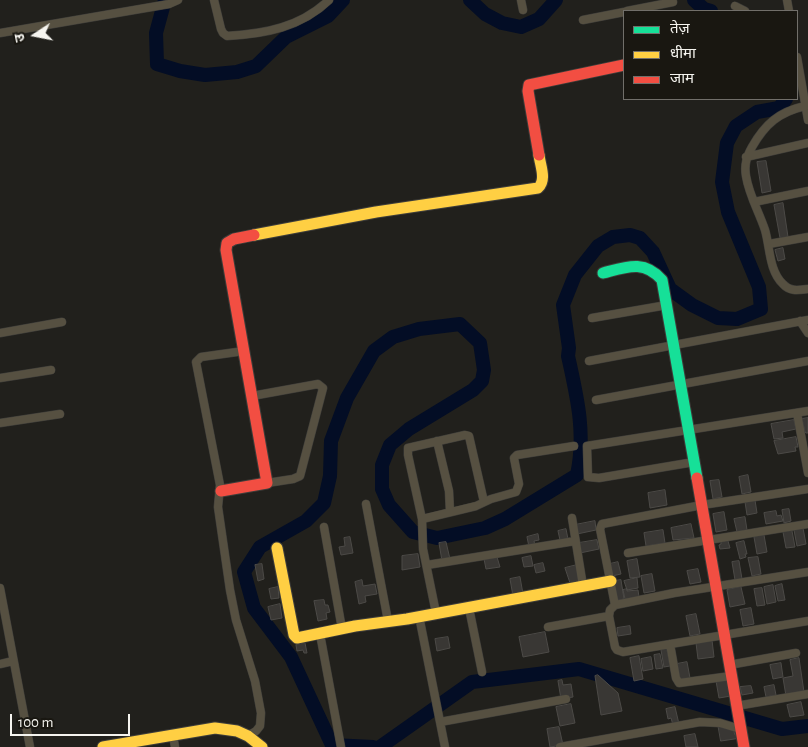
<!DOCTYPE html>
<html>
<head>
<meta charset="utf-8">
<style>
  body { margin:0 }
  #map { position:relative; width:808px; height:747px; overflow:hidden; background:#21201c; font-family:"Alegreya Sans","Noto Sans Devanagari",sans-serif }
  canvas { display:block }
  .legend { position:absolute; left:623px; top:10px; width:175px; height:90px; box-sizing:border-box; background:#191711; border:1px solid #716f6a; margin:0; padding:6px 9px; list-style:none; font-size:15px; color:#f5f4ef }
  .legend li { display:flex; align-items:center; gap:10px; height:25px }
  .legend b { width:25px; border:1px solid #716f6a }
  .north { position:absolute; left:10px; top:10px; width:50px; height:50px; -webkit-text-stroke:4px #191711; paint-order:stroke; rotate:259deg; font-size:14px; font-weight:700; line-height:20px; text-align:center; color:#f5f4ef }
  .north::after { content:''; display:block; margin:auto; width:18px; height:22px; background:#f5f4ef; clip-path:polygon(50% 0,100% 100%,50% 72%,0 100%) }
  .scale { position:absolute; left:10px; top:714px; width:120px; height:22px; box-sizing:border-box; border:2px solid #f5f4ef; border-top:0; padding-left:6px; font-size:15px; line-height:18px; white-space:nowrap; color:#f5f4ef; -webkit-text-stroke:4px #191711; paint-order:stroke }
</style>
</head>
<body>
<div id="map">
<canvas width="808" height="747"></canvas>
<ul class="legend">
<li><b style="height:6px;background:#16e098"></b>तेज़</li>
<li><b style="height:6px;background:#ffcf43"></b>धीमा</li>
<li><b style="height:6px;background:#f24e42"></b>जाम</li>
</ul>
<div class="north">उ</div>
<div class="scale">100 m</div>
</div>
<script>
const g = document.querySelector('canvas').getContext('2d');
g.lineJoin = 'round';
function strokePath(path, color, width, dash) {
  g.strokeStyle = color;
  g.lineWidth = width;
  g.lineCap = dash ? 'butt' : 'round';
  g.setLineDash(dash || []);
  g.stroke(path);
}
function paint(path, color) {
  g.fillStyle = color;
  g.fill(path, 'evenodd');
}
const river = new Path2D(`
  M165,0L156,33L157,64L180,71L205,75L237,72L256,66L286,37L328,16L343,0
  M470,0L485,14L502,23L521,27L539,19L556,0
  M694,0L704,9L711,11
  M373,747L332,745L291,657L254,608L244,572L260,547L306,521L324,503L330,476L331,441L347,398L374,351L393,337L419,329L460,324L480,343L484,370L482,381L473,390L409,429L390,445L382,465V489L389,505L413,532L437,538L485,528L505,519L577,475C586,433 577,397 568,356L569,348L563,305L575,275L598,246L613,237L630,235L640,238L653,252L670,289L692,305L718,318L737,319L761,309L759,287L728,212L722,182L727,143L736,126L757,112L779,108L786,99
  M380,747L472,682L579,669L782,729L808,726`);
const building = new Path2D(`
  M766,161L771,191L762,193L757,162Z
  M783,203L788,237L780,238L774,205Z
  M783,248L785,259L778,261L775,250Z
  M808,418V433H806L805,432L802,419Z
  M794,420L796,429L782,432L783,438L774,439L771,424Z
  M796,437L798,447H795L796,451L778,454L774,441Z
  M748,475L751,492L742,494L739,477Z
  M719,480L722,497L713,499L710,481Z
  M665,490L667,505L650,508L648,493Z
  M755,500L757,513L747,515L745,502Z
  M789,509L791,521L784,523L782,510Z
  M776,511L777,516L781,515L783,521L766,524L764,513Z
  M724,512L727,530L716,532L713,514Z
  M745,517L747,530L737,532L734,519Z
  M595,521L596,530L577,534L575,525Z
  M691,524L694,538L673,540L671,528Z
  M803,528L806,544L797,546L794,530Z
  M566,529L568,539L560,540L558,531Z
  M663,530L665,543L646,546L644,533Z
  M792,531L795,547L786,548L783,532Z
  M538,534L539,540L534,541L535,546L529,547L527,537Z
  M764,535L767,552L757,554L754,537Z
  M350,537L353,553L341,555L339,547L345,546L344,538Z
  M597,540L599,549L580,553L579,543Z
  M728,541L730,548L720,549L719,545L721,544V542Z
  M744,541L747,554H745L746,557L740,559L736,543Z
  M446,542L450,559L442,561L439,543Z
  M418,554L420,567L402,570V556Z
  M531,556L533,566L524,567L522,558Z
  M497,557L500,567L486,569L484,559Z
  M758,557L761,574L752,576L748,558Z
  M637,559L640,577L630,578L627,561Z
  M739,561L742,579L735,580L732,562Z
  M618,562L621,574L612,576L610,564Z
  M543,563L545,571L536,573L534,565Z
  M262,564L264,579L258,581L255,565Z
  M577,565L580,582L570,583L565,568Z
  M698,569L701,582L690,584L687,571Z
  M652,574L655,591L644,593L641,576Z
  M520,577L523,594L513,596L510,579Z
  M637,578L638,588L627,590L624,581Z
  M362,580L363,586L375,584L377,594L365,596L366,602L359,604L355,582Z
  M621,580L624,599L618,600L610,582Z
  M782,584L785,600L778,601L775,586Z
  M773,585L776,602L767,604L764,587Z
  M278,587L279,598L271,599L269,589Z
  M741,587L745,604L730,607L727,590Z
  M762,588L765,605L757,606L754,589Z
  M627,589V591L638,590L639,597L625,599L623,590Z
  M324,600L325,605H328L330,612L326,613L327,619L318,621L314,601Z
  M280,604L282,618L271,620L268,607Z
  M751,608L754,624L743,626L740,610Z
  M696,614L700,634L690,636L686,616Z
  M630,626L631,634L618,636L617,628Z
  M545,632L549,652L523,657L519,637Z
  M448,637L450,648L437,651L435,639Z
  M712,640L714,657L698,659L696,643Z
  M305,643L307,653H304L303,650L297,651L296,645Z
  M667,649L670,666L664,667L661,650Z
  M660,654L663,668L656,669L654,655Z
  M639,656L643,679L634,681L630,658Z
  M651,657L653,669L643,671L641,659Z
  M799,658L804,692L786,696L783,678L793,676L790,660Z
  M687,662L690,678L680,680L677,664Z
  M781,663L783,677L773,679L770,665Z
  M598,675L618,693L622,711L601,715L595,676Z
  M729,679L731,696L719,698L716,681Z
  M562,680L563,685L571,684L573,697L561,699L558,681Z
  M774,685L776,695L766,697L764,687Z
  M751,686L753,693L742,695L740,687Z
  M801,702L804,715L790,717L787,705Z
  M571,704L575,723L560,726L556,707Z
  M675,707L679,724L673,725L671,718L668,719L666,709Z
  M718,724L733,728L735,735L740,734L741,738L721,741Z
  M559,727L563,745L550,747L547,729Z
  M695,734L698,747H686L684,736Z`);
const street = new Path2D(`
  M214,0L221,29L223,33L227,36C265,34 301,27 329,0
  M521,0L523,10
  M787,0L789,11
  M735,6L745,11
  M627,11L673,2
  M583,20L624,12
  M0,33L169,4L178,0
  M797,57L808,120
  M805,106C779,112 765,124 752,147C747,156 744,164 746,176C749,195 759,212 765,230C770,247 769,271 783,284C790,292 799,290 808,289
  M746,157L808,143
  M754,202L808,191
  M769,244L808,237
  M592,318L667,305
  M800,321L808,333
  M0,333L62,322
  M244,351L201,357L196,362L220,485L218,507L230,590L236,620L255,681L261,713L260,726L256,731L248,736
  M589,361L808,320
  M0,378L51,370
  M252,396L318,384L323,388L300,476L293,479L267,483
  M596,400L808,361
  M797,413L808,473
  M0,423L60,414
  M437,441L449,491L450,512
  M694,462L599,478L588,477L587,446L808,411
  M366,504L388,621
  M572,518L583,586
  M422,519L476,506L491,499L516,492L519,484L514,458L517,455L574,446
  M324,527L342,629
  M628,553L808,524
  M427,565L575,541
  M0,588L30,747
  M615,605L600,529L602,524L702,505L808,489
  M469,608L482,672
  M436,613L423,549L422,519L408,455V448L465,435L469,436L484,502
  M419,616L445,747
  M609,616L615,647L617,650L623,652L808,621
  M548,627L609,616L610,610L615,605L674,593L808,572
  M320,634L341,747
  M670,644L676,678L679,683L731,676
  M0,664L13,661
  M729,665L796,653
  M736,706L808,694
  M440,722L566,699
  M173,735L175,747
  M560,747L700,722L720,723L740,729`);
const fast = new Path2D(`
  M603,273C626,267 644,259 662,280L697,478`);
const slow = new Path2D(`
  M254,235L376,212L538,188C547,180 540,165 539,155
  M277,548L294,635L297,638L355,626L407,619L611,581
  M103,747L215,728L237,731L248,736L262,747`);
const jam = new Path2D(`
  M539,155L528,91L529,85L624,65
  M697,478L744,747
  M221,491L267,483L226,250L227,243L234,239L254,235`);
strokePath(river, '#030d25', 14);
paint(building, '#393734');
strokePath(building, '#4c4a47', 1);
strokePath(street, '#3e3d3a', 9);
strokePath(fast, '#3e3d3a', 13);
strokePath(slow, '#3e3d3a', 13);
strokePath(jam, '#3e3d3a', 13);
strokePath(street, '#565041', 8);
strokePath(fast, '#16e098', 11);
strokePath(slow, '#ffcf43', 11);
strokePath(jam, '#f24e42', 11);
</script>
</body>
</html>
